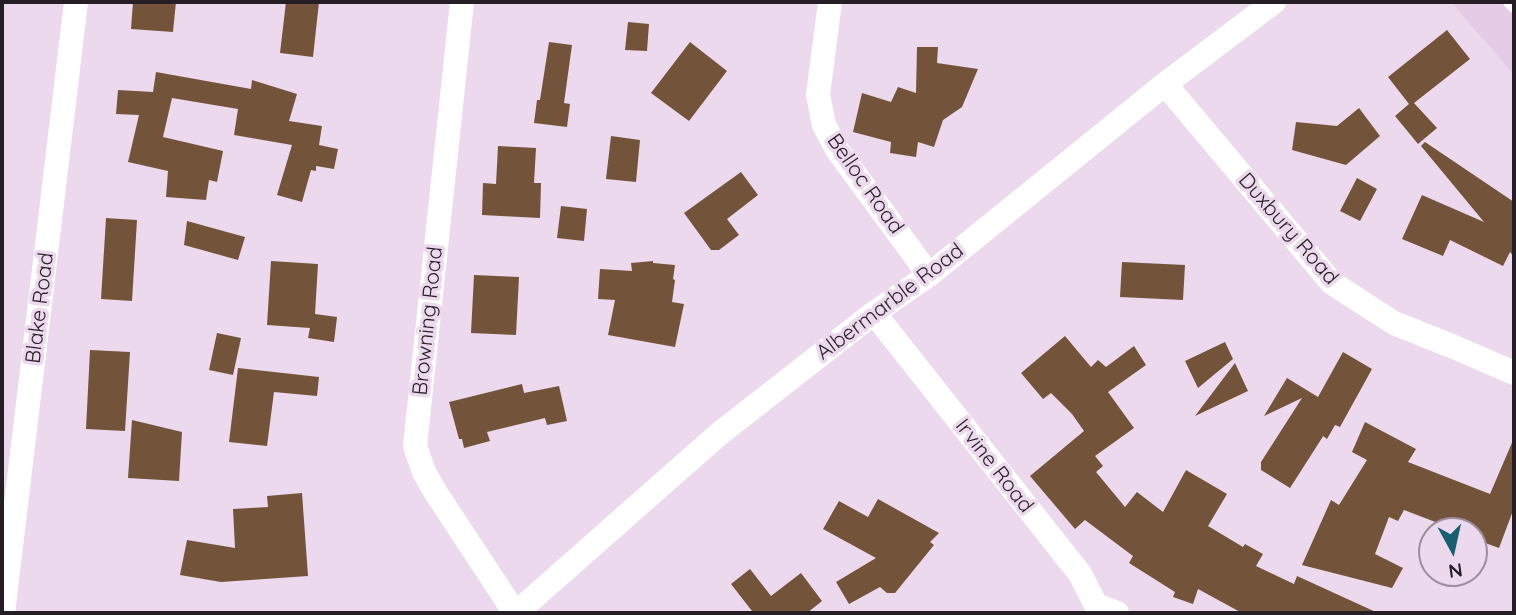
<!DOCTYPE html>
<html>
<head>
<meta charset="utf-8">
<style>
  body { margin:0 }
  #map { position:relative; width:1516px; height:615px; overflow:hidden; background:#ecd9ed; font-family:Quicksand,sans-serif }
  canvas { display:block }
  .frame { position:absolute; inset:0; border:4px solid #251e25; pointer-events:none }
  .north { position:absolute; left:1418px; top:517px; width:70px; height:70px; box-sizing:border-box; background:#ecd9ed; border:2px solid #9c8e9d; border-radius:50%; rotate:172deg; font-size:19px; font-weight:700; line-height:28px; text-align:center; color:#251e25 }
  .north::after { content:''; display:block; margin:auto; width:24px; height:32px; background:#185f70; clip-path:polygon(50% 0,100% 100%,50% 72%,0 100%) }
</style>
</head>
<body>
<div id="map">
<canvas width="1516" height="615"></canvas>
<div class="frame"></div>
<div class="north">N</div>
</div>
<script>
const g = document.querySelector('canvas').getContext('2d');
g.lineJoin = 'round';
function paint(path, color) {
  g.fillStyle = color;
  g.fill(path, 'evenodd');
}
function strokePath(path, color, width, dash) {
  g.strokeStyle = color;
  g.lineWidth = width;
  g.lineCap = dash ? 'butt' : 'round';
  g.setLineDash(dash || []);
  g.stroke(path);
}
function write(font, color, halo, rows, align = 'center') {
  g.font = font + ' Quicksand,sans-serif';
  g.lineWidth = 7;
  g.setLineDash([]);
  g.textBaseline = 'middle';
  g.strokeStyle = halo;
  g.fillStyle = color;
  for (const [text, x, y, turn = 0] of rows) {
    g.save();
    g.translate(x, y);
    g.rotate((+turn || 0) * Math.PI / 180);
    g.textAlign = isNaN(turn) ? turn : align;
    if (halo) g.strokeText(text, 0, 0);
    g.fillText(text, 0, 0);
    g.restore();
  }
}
const built = new Path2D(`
  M1451,2H1514V75Z`);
const building = new Path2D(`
  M133,2H176L173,32L131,29Z
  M286,2H319L313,57L280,53Z
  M628,22L649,24L647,51L625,50Z
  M1447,30L1470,59L1414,103L1437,128L1418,144L1395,116L1409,104L1388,77Z
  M549,42L572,45L564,103L570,104L567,127L534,123L537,100H540Z
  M690,42L727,71L689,121L651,93Z
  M917,47H938L937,63L978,69L962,107L943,120L934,147L918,142L916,157L890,153L891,142L853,132L862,93L891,102L898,87L916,93Z
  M156,72L251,89L252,80L297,94L289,121L322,126L319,145L338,149L334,169L316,166V171L311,170L302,202L277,195L292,145L234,135L238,109L172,98L163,137L223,151L217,182L209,180L206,200L166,197L168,171L128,162L139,115L116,114L118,90L153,92Z
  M1359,108L1380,136L1346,165L1292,150L1296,122L1337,126Z
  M611,136L640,140L636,182L606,179Z
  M1425,142L1514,202V257L1510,252L1503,266L1450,240L1443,256L1402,239L1422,195L1484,222L1421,146Z
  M498,146L536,148L534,183H541L540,218L482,215L483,183L496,184Z
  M741,172L758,195L727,219L739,235L719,250H711L684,213Z
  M1357,178L1377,189L1360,221L1340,211Z
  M561,206L587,209L584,241L557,238Z
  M106,218L137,220L132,301L101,299Z
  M187,221L245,237L238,260L184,245Z
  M271,261L318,264L315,314L337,317L334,342L308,338L310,328L267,325Z
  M653,261V263L675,265L673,279L675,280L672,302L684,304L675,347L608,335L615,300L598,299L600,269L632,271L631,263Z
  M1122,262L1185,265L1183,300L1120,297Z
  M474,275L519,277L516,335L471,333Z
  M217,333L241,338L233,375L209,370Z
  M1065,336L1091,367L1098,360L1106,367L1134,346L1146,365L1108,392L1134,428L1095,456L1103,466L1096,472L1125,507L1137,492L1163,512L1186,470L1227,494L1208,526L1243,547L1245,544L1263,554L1256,566L1294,584L1297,576L1378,613H1242L1198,589L1193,604L1173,597L1175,592L1129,563L1133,556L1085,520L1075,529L1030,476L1084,431L1072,414L1051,393L1043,399L1021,373Z
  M1225,342L1233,359L1198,388L1185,361Z
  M90,350L130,352L125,431L86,429Z
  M1343,352L1372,369L1340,427L1335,425L1327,439L1323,436L1322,438L1290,488L1261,470V462L1302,398L1264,416L1287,378L1318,397Z
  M1235,363L1248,391L1195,416Z
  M238,368L319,377L317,396L274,392L267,446L229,442Z
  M522,384L524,393L559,386L567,421L547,425L545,418L487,432L490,441L464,448L462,439H459L449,402Z
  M132,420L182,432L179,481L128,478Z
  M1365,422L1416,449L1408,462L1490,494L1514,438V508L1499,548L1477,540V538L1474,537V531H1459L1404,510L1398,521L1389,517L1375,554L1403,568L1392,588L1302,565L1331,500L1339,505L1367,460L1352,452Z
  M302,493L308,576L221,582L180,575L187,540L235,548L233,509L268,507L267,496Z
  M878,499L939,533L930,542L934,545L895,593H887L880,587L849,604L836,582L876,558L823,529L839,501L868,517Z
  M750,569L771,596L801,573L822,601L807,613H749L752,611L731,584Z`);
const lane = new Path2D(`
  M1509,2L1514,7`);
const street = new Path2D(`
  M462,2L415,446L424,472L436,493L515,613
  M830,2L818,95L824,125L838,151L929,275
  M1165,84L1332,283L1394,323L1454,347L1514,373
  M874,313L1080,574L1096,605L1117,613
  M3,613L76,2
  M516,613L719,434L874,313L929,275L1165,84L1274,2`);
const streetNames = [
  ["Belloc Road",865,184,55],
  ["Duxbury Road",1288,229,49],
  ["Albermarble Road",890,302,-37],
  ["Blake Road",40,308,-83],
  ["Browning Road",428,321,-84],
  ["Irvine Road",994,466,52]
];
paint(built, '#e5cce6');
paint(building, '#73543a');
strokePath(lane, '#fff', 12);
strokePath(street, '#fff', 24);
write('21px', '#251e25', '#ecd9ed', streetNames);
</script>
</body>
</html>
